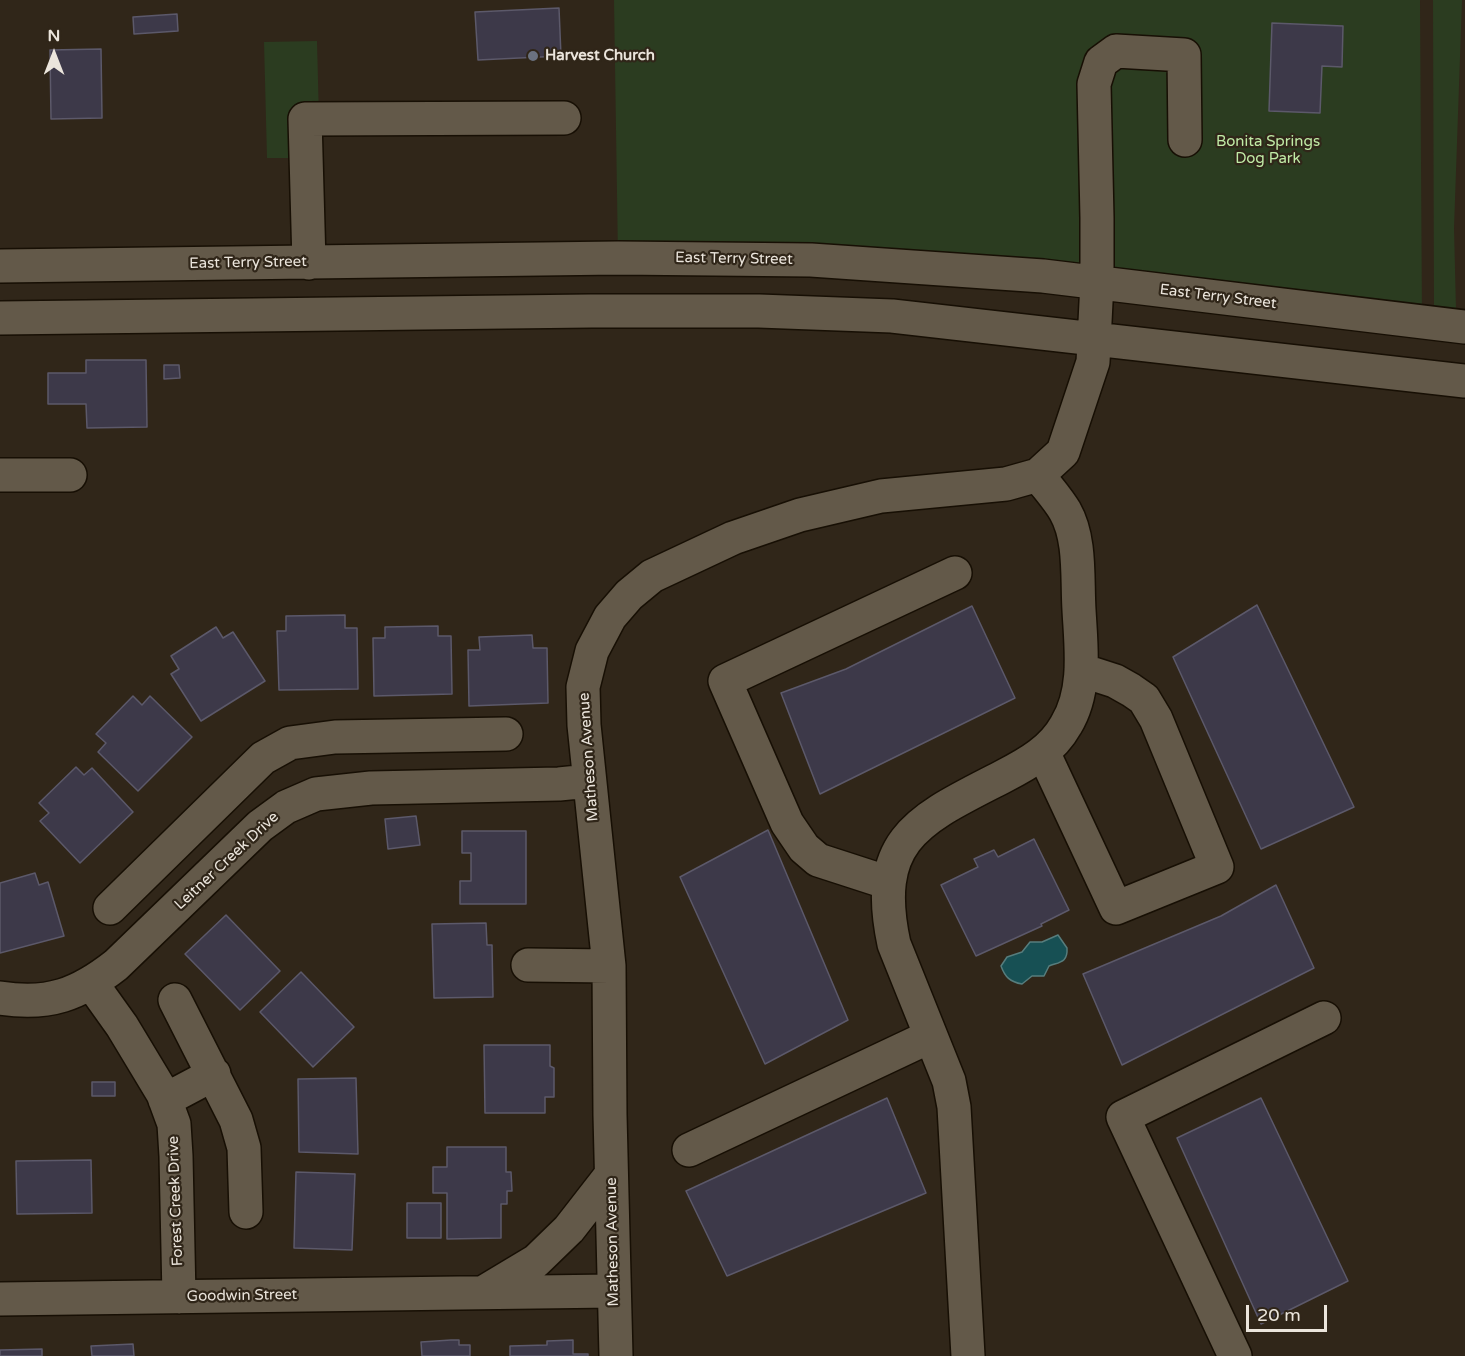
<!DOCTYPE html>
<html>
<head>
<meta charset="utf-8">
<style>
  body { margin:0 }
  #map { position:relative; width:1465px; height:1356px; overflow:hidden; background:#302619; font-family:"Varela Round",sans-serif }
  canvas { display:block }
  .north { position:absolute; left:24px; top:24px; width:60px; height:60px; -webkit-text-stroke:4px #302619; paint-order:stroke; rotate:0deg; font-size:16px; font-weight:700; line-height:24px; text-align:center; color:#ebe5dc }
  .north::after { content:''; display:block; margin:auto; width:21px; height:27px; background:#ebe5dc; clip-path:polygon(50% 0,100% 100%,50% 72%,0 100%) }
  .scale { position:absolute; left:1246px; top:1305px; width:81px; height:27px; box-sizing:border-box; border:3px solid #ebe5dc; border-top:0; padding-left:8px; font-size:18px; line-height:21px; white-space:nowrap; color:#ebe5dc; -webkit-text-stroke:4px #302619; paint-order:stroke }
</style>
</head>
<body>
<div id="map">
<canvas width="1465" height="1356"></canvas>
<div class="north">N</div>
<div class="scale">20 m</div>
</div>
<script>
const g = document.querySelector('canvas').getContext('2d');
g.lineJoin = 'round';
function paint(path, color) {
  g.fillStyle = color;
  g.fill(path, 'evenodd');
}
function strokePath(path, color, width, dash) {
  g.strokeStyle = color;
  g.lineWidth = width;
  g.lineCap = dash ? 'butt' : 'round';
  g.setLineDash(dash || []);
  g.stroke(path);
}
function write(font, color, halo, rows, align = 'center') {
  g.font = font + ' "Varela Round",sans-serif';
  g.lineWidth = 4.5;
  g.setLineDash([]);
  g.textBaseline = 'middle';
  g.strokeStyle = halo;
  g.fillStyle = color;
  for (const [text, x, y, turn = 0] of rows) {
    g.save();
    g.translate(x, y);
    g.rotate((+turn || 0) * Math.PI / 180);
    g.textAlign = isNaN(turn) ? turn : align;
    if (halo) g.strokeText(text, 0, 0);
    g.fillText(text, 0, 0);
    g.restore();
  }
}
const green = new Path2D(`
  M614,0H1420L1422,322L618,258Z
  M1433,0H1462L1454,228L1456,310L1434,307Z
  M317,41L320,158H267L264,42Z`);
const water = new Path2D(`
  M1058,935L1067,948C1068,963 1059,962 1049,966L1044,976H1032L1022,984C1010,982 1005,977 1001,966L1007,957L1022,952L1030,942H1042Z`);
const building = new Path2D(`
  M559,8L561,56L478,60L475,12Z
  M177,14L178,31L134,34L133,17Z
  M1272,23L1343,26L1342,67L1322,66L1320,113L1269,111Z
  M101,49L102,118L51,119L50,50Z
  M86,360H146L147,427L87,428L86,404H48V373H86Z
  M164,365H179L180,378L164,379Z
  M1257,605L1354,807L1261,849L1173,657Z
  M972,606L1015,698L820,794L781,693L846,669Z
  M345,615V628H357L358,689L279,690L277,631H286V616Z
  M438,626V636H451L452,694L374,696L373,638H385V627Z
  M216,627L223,638L233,632L265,681L201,721L171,674L179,669L171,656Z
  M532,635L533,648H547L548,703L469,706L468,650H480L479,637Z
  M133,696L142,705L150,696L192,737L138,791L98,752L106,743L96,734Z
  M76,767L84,775L92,768L133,812L80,863L40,821L49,813L39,803Z
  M416,816L420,845L388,849L385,819Z
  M768,830L848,1020L765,1064L680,877Z
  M462,831H526V904H460V881H471V853H462Z
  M1034,839L1069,910L1041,924L1042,926L976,956L941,885L978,867L974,859L994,850L998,857Z
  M35,873L39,885L48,882L64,936L0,953V883Z
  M1276,885L1314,968L1122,1065L1083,974L1221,916Z
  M226,915L280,971L240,1010L185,954Z
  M486,923L487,945H492L493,997L434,998L432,924Z
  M301,972L354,1027L313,1067L260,1012Z
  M484,1045H550V1066L554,1068V1097H545V1113H485Z
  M356,1078L358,1154L299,1152L298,1079Z
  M92,1082H115V1096H92Z
  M887,1098L926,1193L727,1276L686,1191Z
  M1261,1098L1348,1281L1261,1324L1177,1138Z
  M447,1147H506V1172H511L512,1191H507V1204H501V1238L447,1239V1193H433V1167H447Z
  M91,1160L92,1213L17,1214L16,1161Z
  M296,1172L355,1174L352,1250L294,1248Z
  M407,1203H441V1238H407Z
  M451,1340H459V1345H470V1356H422L421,1342Z
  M573,1340V1354H588V1356H510V1346L547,1345V1341Z
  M133,1344L134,1356H92L91,1346Z
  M42,1349V1356H0V1350Z`);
const minor = new Path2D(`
  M309,263L305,119L564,118
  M0,266L618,258L811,260L1043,276L1465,327
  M0,318L591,311H759L892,316L1465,381
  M0,475H70
  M1043,752L1116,908L1217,867L1156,719L1144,699L1131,690L1115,681L1081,670
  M889,883L818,860L804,848L787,823L725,681L955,573
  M110,908L263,758L290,743L335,737L506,734
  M528,965L609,966
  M92,984L122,1026L163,1094L174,1124L176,1156L179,1297
  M0,998C49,1006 79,994 116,965L260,826L286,807L316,794L371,788L559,784L589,781
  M175,1000L236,1120L244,1148L246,1212
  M165,1100L214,1074
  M689,1150L931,1036
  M486,1291L536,1261L569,1229L611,1175
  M0,1299L613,1291
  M616,1356L610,1115L609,966L584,725L583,687L592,651L610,617L629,595L652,576L733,538L800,515L881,496L1006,484L1038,475L1063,452L1093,362L1097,282V218L1094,84L1101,62L1116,51L1184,55L1185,140
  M968,1356L954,1107L949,1081L894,944C871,837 921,819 1004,776C1029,763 1052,750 1066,725C1087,691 1081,647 1079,610C1077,578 1081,539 1065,511C1058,499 1047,487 1038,475
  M1235,1356L1123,1117L1324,1018`);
const markers = [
  [533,56,6,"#6b7280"]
];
const poiNames = [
  ["Harvest Church",545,56]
];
const parkNames = [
  ["Bonita Springs",1268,142],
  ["Dog Park",1268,159]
];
const streetNames = [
  ["East Terry Street",734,259,1],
  ["East Terry Street",248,263,-1],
  ["East Terry Street",1218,297,7],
  ["Matheson Avenue",589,757,-94],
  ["Leitner Creek Drive",227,861,-43],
  ["Forest Creek Drive",176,1201,-92],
  ["Matheson Avenue",613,1242,-91],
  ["Goodwin Street",242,1296,-1]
];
paint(green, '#2b3c20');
paint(water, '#175054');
strokePath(water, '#577d7d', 1.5);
paint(building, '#3d3949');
strokePath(building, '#5c596a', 1.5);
strokePath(minor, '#170f04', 36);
strokePath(minor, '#635949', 33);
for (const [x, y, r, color] of markers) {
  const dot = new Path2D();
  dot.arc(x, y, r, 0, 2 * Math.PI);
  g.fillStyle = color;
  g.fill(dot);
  strokePath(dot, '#302619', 2);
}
write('bold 15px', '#ebe5dc', '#302619', poiNames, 'left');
write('15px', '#c0eba6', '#302619', parkNames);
write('15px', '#ebe5dc', '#302619', streetNames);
</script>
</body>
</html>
